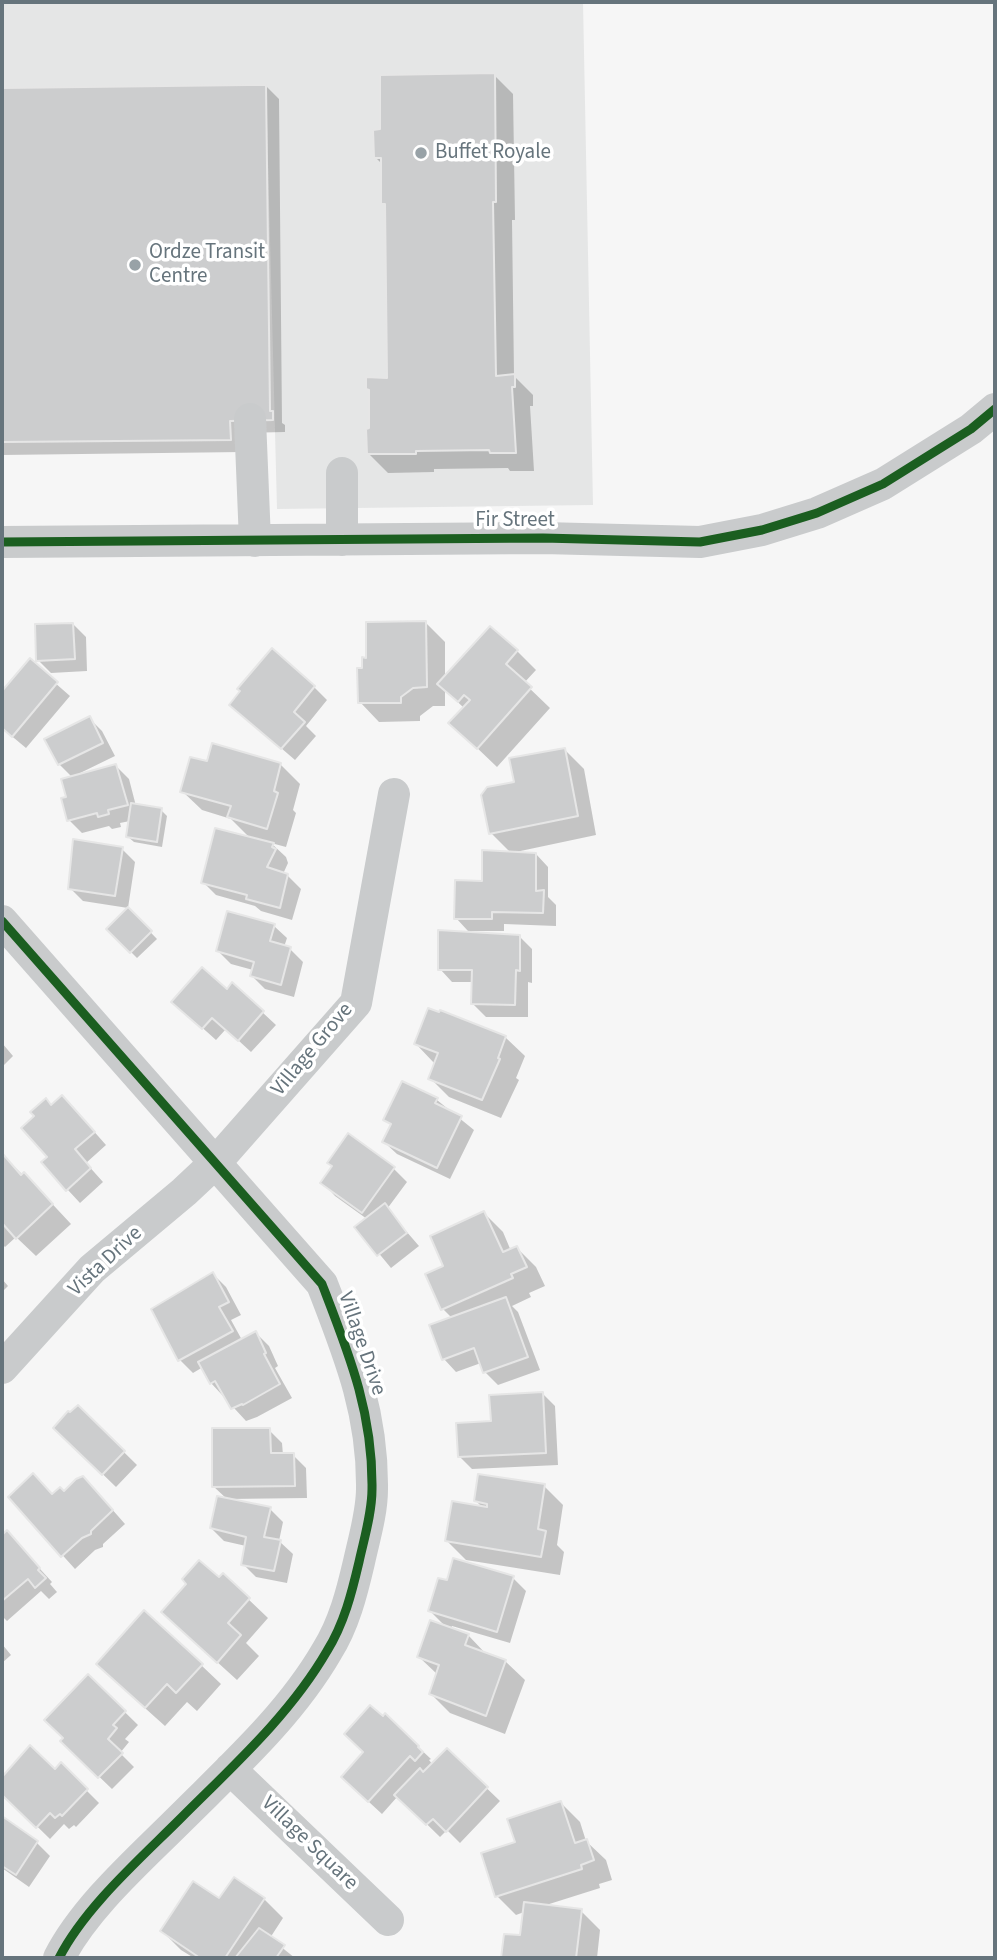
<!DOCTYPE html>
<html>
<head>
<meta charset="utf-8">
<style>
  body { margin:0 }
  #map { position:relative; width:997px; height:1960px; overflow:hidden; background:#f6f6f6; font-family:"Source Sans 3",sans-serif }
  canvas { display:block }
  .frame { position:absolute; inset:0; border:4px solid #66747c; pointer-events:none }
</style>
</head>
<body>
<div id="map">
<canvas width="997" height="1960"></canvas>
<div class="frame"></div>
</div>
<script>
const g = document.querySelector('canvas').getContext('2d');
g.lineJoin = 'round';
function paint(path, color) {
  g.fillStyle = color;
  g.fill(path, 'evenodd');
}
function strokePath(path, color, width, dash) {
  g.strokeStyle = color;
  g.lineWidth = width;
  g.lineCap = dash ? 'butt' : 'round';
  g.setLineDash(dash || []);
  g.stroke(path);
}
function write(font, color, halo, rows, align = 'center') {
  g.font = font + ' "Source Sans 3",sans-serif';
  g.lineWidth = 7;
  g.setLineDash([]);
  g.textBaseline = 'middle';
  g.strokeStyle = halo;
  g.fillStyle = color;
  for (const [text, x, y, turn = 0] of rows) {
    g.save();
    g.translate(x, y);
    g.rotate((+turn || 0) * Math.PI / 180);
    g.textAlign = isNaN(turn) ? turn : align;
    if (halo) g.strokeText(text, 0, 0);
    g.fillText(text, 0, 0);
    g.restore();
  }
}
const built = new Path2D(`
  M2,2H583L593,505L277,509L266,85L2,90Z`);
const shadow = new Path2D(`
  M494,75L513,94L515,220H512L514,376L533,395V406H530L534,471H510L508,468L434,469V472L388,473L368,453L371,430V392L367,388L389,380L387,206L383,203V165L375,157L382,131Z
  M266,86L279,99L282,423L285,425V432L242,433L243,452L2,455V89Z
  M426,623L445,642V678L517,651L536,670L524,683L550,708L497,767L451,723L464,708L445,690V706H433L420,716V721L379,722L360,702L364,670L368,660Z
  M73,624L86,637L87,671L51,673L38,660Z
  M30,661L70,696L26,748L2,728V694Z
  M314,687L327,700L306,726L316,736L295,760L231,705Z
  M89,718L102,731L115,756L76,775L116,766L129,779L136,806L161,810L167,816L162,847L134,842L127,836L130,821L120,823L121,827L112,829L109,826L82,833L69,820L68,798L73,778L59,764L47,740Z
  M564,749L584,769L596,835L511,853L491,833L516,783Z
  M208,763L281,765L300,784L293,810L296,813L286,847L271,843L286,857L288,863L283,874L288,876L301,889L292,920L261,911L255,906L216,895L203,882L251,839L231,819L202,810L182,791Z
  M122,849L135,862L128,908L83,901L70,888Z
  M536,854L548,867V897L556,905V926L504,924V931H468L456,918L484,883Z
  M128,909L157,939L137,958L108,929Z
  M274,926L287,938L284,947L290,949L303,962L294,997L265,989L252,976L253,970L231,964L218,951Z
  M519,936L532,949V983L528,982V1017H486L473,1004V982H452L440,969Z
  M233,985L276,1025L251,1052L226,1029L216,1040L187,1014L227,991Z
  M505,1037L525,1056L516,1078L519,1080L501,1118L449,1097L430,1078L435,1064L416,1044Z
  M2,1043L13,1056L2,1067Z
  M437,1100L474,1130L450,1179L397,1154L384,1142L392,1126L385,1119Z
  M52,1106L75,1110L106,1145L86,1163L103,1182L80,1203L43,1163L50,1158L36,1116Z
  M349,1136L394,1169L407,1182L387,1209L419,1246L391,1268L357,1227L367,1219L335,1196L323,1183L334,1167Z
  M2,1155L43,1194L71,1224L36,1256L16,1237L5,1247L2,1244Z
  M484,1213L503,1232L511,1251L517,1248L536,1267L545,1286L529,1293L531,1297L512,1306L518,1312L540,1370L498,1385L485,1372L481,1363L456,1372L444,1359L452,1318L443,1309L446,1267Z
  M213,1274L226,1287L241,1315L231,1320L242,1340L256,1333L269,1346L278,1366L275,1368L292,1398L257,1417L246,1421L211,1383L203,1367L193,1373L180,1360L153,1309Z
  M2,1279L8,1286L2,1292Z
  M542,1393L555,1406L558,1465L472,1469L459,1456L492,1423Z
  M78,1407L137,1465L116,1487L55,1428Z
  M269,1430L282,1443L283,1455H293L306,1468L307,1498L229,1499L270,1509L283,1522L279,1541L293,1554L287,1583L256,1577L243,1564L246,1546L224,1541L211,1528L228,1500L213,1486Z
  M544,1486L563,1505L557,1545L564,1552L560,1575L466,1560L447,1541L483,1508L476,1501Z
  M96,1491L125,1524L103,1544V1547L95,1550L75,1569L10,1497Z
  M7,1533L52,1582L50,1584L57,1592L49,1599L41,1591L7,1621L2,1616V1537Z
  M223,1575L268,1618L246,1643L259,1656L237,1680L183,1631Z
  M513,1578L526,1591L510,1643L452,1626L451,1629L468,1635L487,1655L505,1661L525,1680L505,1734L450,1713L431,1694L438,1675L419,1657L447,1628L430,1611L448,1582Z
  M2,1644L11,1655L2,1663Z
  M201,1665L221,1684L197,1711L187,1702L165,1726L117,1683Z
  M88,1676L138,1725L125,1739L129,1742L120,1753L134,1767L112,1789L62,1741Z
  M385,1716L431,1759L429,1760L433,1765L447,1750L500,1801L460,1843L447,1830L440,1837L398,1796L382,1814L356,1790L365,1752Z
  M61,1765L99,1803L76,1827L74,1825L69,1829L64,1824L50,1839L2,1792V1781L9,1772L55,1771Z
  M561,1803L580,1822L586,1841L606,1860L612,1880L599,1884L600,1888L543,1906L581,1911L600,1930L597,1958H503L506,1935L521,1937L524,1912L516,1915L497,1896L517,1843Z
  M2,1818L37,1843L50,1856L29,1887L2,1868Z
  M264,1899L283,1918L270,1938L295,1958H194L181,1950L162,1931L219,1901Z`);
const building = new Path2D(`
  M495,73L496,202H493L496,376L515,374V387H512L516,453H490L489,450L416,451V454H367L366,429L369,428V390L366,389V377L387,378L385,204H381V158H374L373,130L380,129V75Z
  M248,85H266L270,411H273V420L230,421L231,440L2,442V88Z
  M426,621L427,687L413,688L401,697V703H358L357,668H362V657L366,658V622Z
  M73,623L75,659L36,661L35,624Z
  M490,626L518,650L506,664L532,687L477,749L448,723L470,700L464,695L458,702L437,684Z
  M272,648L315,686L294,712L305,722L281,749L229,705L240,691L237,689Z
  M30,658L58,682L12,737L2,728V691Z
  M90,716L103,743L58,765L44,739Z
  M212,743L281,763L274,791L278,793L267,829L227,817L231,806L180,792L190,757L207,761Z
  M565,748L578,816L489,834L481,795L487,787L514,782L509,758Z
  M116,764L128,805L108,810L109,814L98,817L97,813L67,821L61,798L66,797L61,779Z
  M131,803L162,808L157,842L126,837Z
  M215,828L274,843L272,847L276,849L267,867L288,874L280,908L246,899L247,895L201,883Z
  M73,839L123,847L115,896L68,889Z
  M482,850L536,853V891L544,890L543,913L492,912V919H454L455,880L482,881Z
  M128,907L152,931L130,953L106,929Z
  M227,911L275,924L270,941L291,947L281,985L250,976L254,962L216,951Z
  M438,930L520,935V971L516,970L515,1005L471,1004L472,970H438Z
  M202,967L227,989L232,982L264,1011L238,1041L212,1018L202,1029L171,1002Z
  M428,1008L439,1012L440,1010L506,1036L498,1058L500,1059L482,1100L428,1079L438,1053L414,1044Z
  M402,1081L438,1098L435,1103L462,1116L437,1168L382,1142L391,1124L383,1120Z
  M62,1095L95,1132L75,1149L91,1168L66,1191L41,1162L47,1157L21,1128L34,1116L30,1112L46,1098L51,1105Z
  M348,1133L395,1167L362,1213L320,1183L332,1166L327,1163Z
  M2,1153L21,1175L24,1172L53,1204L16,1239L2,1223Z
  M385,1203L407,1233L377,1256L354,1227Z
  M484,1211L503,1252L517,1246L527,1267L511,1274L513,1278L441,1310L425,1274L443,1266L430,1236Z
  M213,1272L229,1302L219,1307L233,1331L178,1361L151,1309Z
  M506,1297L528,1357L483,1373L474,1348L442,1360L429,1325Z
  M256,1331L266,1353L264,1354L280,1384L243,1405L242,1404L231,1409L215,1381L210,1384L198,1362Z
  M543,1392L546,1453L458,1457L456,1423L491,1421L489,1395Z
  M78,1405L125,1451L102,1475L53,1428L68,1411L70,1412Z
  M212,1428H270L271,1453H294L295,1486L212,1487Z
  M33,1473L52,1494L60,1487L64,1491L76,1479L83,1476L113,1510L91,1531V1534L82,1538L61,1557L8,1497Z
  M478,1474L545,1484L538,1529L546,1531L541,1557L445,1541L452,1501L487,1507V1504L474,1501Z
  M217,1496L271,1507L264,1537L281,1540L274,1571L241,1565L246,1537L210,1528Z
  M7,1530L40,1568L38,1570L46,1578L35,1588L28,1579L2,1601V1535Z
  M453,1558L514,1576L497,1632L428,1611L438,1578L447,1580Z
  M199,1560L219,1577L223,1573L250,1598L228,1623L241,1635L217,1663L161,1612L186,1584L182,1579Z
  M144,1610L203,1664L176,1693L167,1684L145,1708L96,1664Z
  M430,1620L469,1634L465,1645L506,1660L486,1716L429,1694L439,1665L417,1657Z
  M88,1674L126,1711L113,1725L117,1728L108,1739L123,1753L98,1778L60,1741L63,1738L44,1720Z
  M370,1705L383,1716L385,1713L419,1746L418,1747L423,1752L415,1761L410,1756L368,1802L341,1777L363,1752L344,1734Z
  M30,1745L55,1769L61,1762L88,1789L62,1816L60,1814L55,1818L50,1813L36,1828L2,1795V1777Z
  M447,1748L488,1787L446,1832L433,1819L426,1825L394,1795L420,1768L423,1772Z
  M561,1801L575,1843L587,1839L594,1860L581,1865L582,1869L495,1897L481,1853L515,1842L507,1819Z
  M2,1816L38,1841L16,1875L2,1866Z
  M234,1877L265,1898L225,1958H200L160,1931L193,1881L219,1898Z
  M524,1902L582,1909L576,1958H501L504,1934L520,1935Z
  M259,1928L285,1945L276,1958H235Z`);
const minor = new Path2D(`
  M250,419L255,541
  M342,473V540
  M2,542L543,538L700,542L762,530L817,513L883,484L971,429L995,409
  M2,921L322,1284C349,1354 373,1412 372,1489C372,1513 364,1539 359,1562C352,1592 344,1624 327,1651C290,1715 232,1767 181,1818C140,1859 85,1907 59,1958
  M2,1368L92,1269L184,1192L216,1162L356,1003L394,794
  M230,1769L388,1920`);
const cycleway = new Path2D(`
  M2,542L543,538L700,542L762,530L817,513L883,484L971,429L995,409
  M2,921L322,1284C349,1354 373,1412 372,1489C372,1513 364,1539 359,1562C352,1592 344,1624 327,1651C290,1715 232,1767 181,1818C140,1859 85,1907 59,1958`);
const markers = [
  [421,153,7,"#98a2a7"],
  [135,265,7,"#98a2a7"]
];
const poiNames = [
  ["Buffet Royale",435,153],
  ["Ordze Transit",149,253],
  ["Centre",149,277]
];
const streetNames = [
  ["Fir Street",515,521],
  ["Village Grove",313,1050,-50],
  ["Vista Drive",106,1262,-43],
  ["Village Drive",361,1344,71],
  ["Village Square",309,1844,44]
];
paint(built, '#e5e6e6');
paint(shadow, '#0003');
paint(building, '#cccdce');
strokePath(building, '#e6e6e6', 2);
strokePath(minor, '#c9cbcc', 32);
strokePath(cycleway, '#1b5e20', 9);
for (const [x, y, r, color] of markers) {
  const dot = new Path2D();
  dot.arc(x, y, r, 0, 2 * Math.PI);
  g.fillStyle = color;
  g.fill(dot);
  strokePath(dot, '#fff', 2.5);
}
write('21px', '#66747c', '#fff', poiNames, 'left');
write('21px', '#66747c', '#fff', streetNames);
</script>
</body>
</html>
